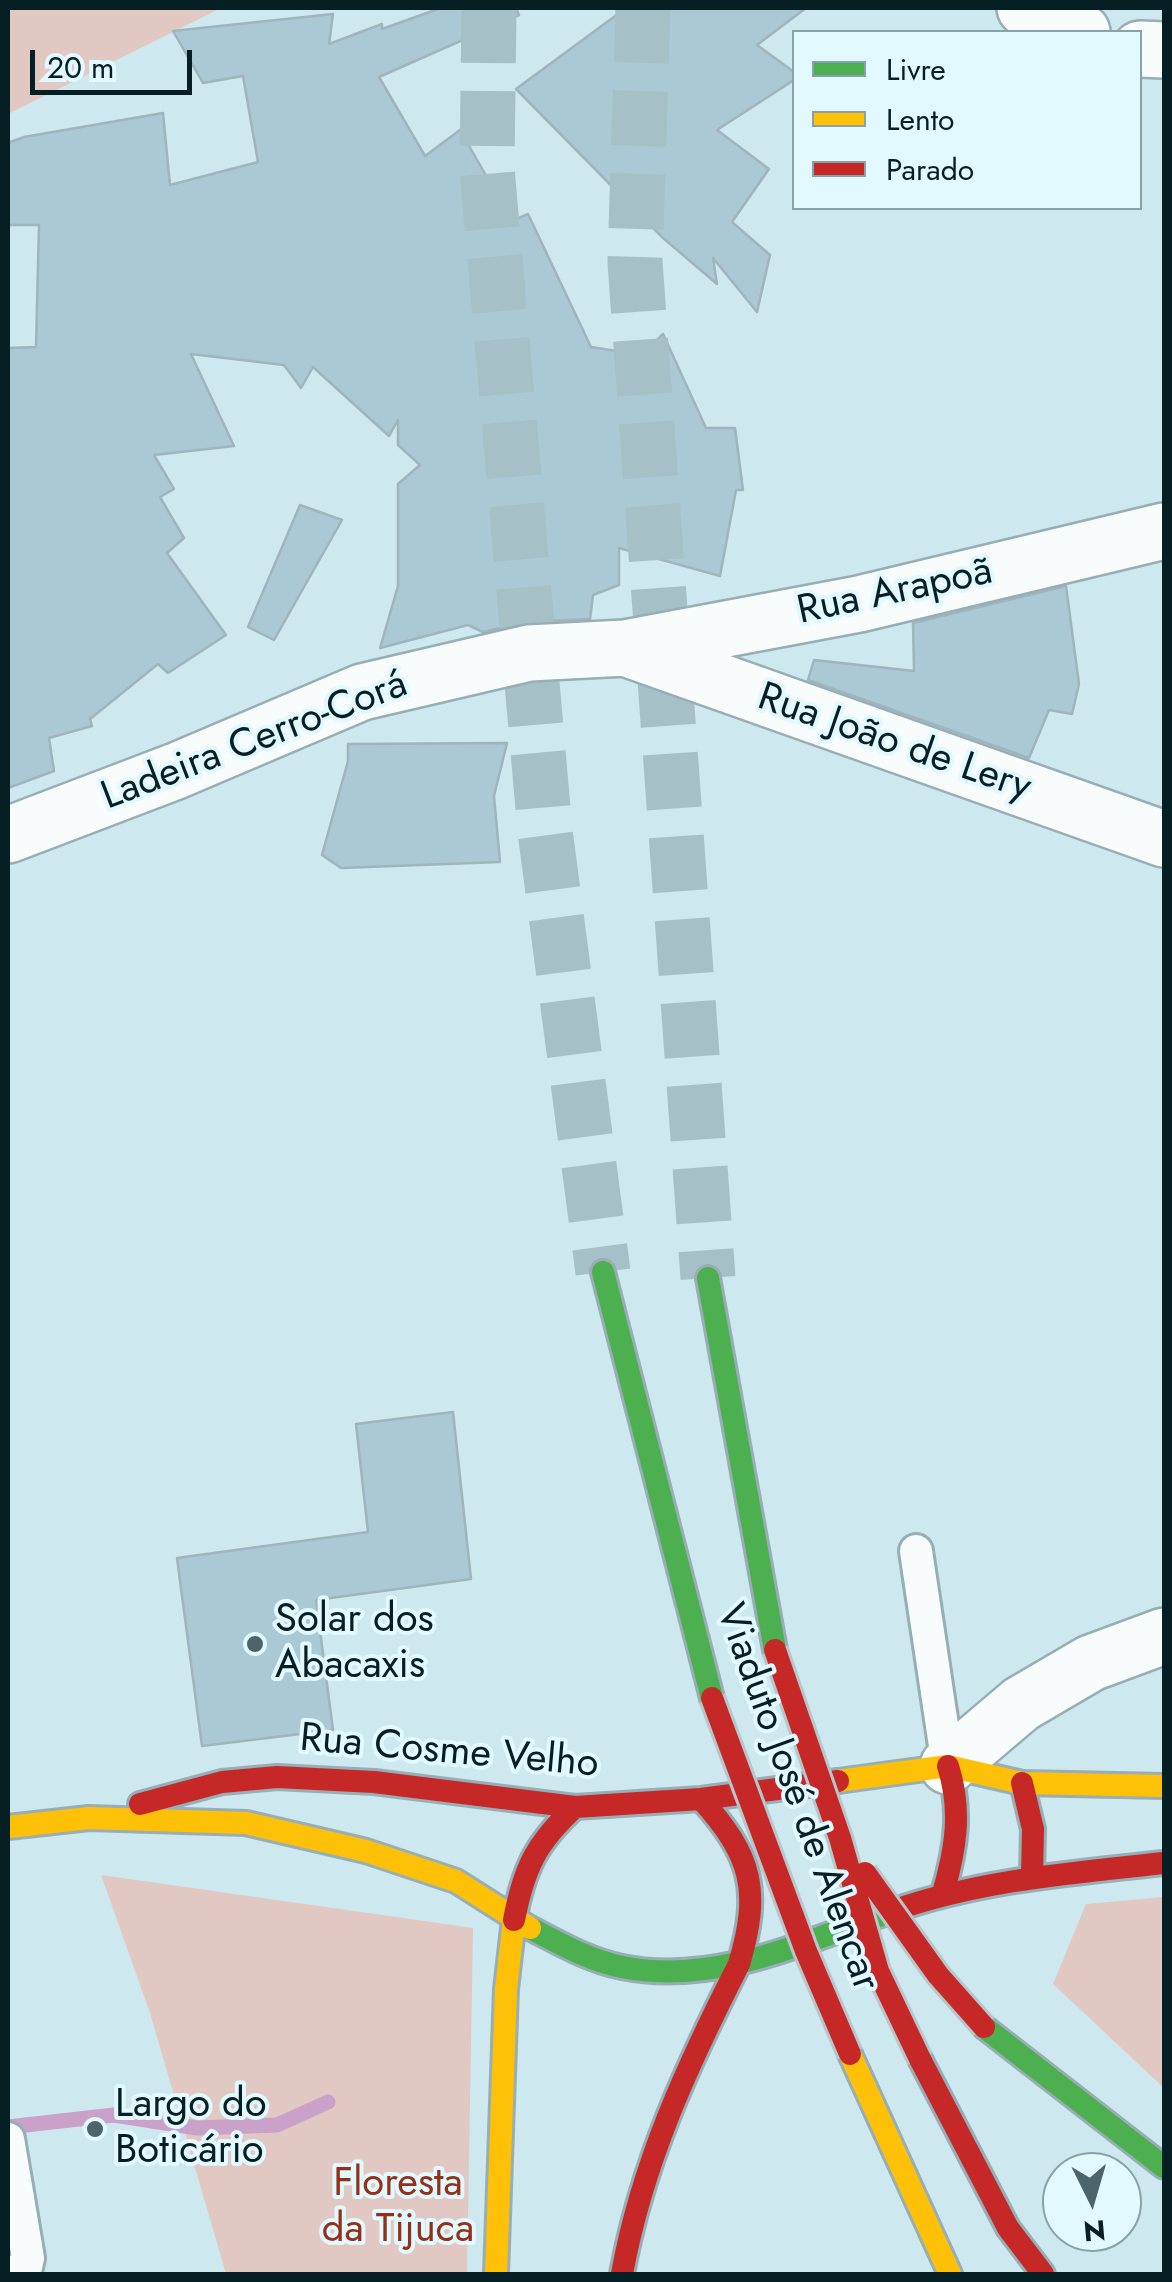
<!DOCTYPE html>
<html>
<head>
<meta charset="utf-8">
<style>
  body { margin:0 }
  #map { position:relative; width:1172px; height:2282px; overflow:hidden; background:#cde8ef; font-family:Jost,sans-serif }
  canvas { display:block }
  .frame { position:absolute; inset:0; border:10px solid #061f25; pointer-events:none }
  .legend { position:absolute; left:792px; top:30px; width:350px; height:180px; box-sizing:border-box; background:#e1f9ff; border:2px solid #89a2a8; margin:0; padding:12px 18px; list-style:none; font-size:30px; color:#061f25 }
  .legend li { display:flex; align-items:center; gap:20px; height:50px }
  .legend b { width:50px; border:2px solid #89a2a8 }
  .north { position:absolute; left:1042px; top:2152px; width:100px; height:100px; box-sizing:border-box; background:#e1f9ff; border:2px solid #89a2a8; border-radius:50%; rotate:175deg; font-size:28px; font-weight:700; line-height:40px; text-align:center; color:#061f25 }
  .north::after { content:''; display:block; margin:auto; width:35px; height:45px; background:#4c656c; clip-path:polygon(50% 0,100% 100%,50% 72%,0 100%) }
  .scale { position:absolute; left:30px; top:50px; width:162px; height:45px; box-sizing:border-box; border:5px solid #061f25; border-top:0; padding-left:12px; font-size:30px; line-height:35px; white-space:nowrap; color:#061f25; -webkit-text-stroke:8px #e1f9ff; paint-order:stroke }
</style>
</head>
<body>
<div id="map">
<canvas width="1172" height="2282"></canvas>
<div class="frame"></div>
<ul class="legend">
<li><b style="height:12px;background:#4caf50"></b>Livre</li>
<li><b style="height:12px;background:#ffc107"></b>Lento</li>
<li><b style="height:12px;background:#c62828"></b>Parado</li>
</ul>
<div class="north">N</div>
<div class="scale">20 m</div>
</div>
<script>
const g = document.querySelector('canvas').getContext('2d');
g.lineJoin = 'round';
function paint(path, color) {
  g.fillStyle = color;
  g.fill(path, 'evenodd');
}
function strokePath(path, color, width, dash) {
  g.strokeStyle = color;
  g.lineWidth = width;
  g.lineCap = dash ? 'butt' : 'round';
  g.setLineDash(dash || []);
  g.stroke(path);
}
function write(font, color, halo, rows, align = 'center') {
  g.font = font + ' Jost,sans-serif';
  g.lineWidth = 8;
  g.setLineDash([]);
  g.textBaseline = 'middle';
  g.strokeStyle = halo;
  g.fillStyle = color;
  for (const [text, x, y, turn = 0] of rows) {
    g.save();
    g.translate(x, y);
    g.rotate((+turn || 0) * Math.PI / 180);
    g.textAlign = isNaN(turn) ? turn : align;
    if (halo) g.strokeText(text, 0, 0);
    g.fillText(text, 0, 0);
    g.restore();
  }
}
const green = new Path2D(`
  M8,8H221L8,114Z
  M101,1875L473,1928L467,2274H226L150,2013Z
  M1164,1897V2088L1053,1984L1086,1904Z`);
const stream = new Path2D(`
  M8,2127L114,2115L197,2128L277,2125L328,2102`);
const building = new Path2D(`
  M441,8H516L519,15L379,77L425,156L460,130L512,221L528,214L591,347L642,355L663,334L706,428H735L743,490H736L720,576L619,548V585L593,595L590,619L527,622L483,632L468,625L380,648L398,586V484L420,465L398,445V420L389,436L313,367L301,388L284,365L191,354L234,446L154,455L174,489L160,497L184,538L167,553L226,635L168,673L158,664L90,719L92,726L49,738L54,771L8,788V348L36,347L39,225H8V143L24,137L163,113L170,185L258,162L243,76L203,83L173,31L333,14L329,44L382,24V29Z
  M626,8H806L757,45L794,72V80L717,130L769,169L732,222L770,255L757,312L713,258L717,284L663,238L516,89Z
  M300,505L342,520L274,640L248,627Z
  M1066,586L1079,684L1072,714L1049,710L1029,758L808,680L814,660L914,671L913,623Z
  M507,743L494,796L500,862L341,868L322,855L348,761V744Z
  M453,1412L471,1579L316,1600L333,1730L202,1746L177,1558L368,1532L356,1424Z`);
const highwayTunnel = new Path2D(`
  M489,8L487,169L545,831L603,1272
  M643,8L635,262L708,1278`);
const lane = new Path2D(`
  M916,1551L948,1766
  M8,2139L28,2258L26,2267L8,2274`);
const street = new Path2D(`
  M1025,8L1044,22L1082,32
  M1140,49L1164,50
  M625,648L1164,839
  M8,835L176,771L362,692L529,653L625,648L859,604L1164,531
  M948,1766L1021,1704L1091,1663L1164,1636`);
const fast = new Path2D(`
  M603,1272L712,1698
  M708,1278L775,1650
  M530,1928C559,1943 590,1961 622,1967C716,1986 806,1941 892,1911
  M984,2027L1164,2167`);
const slow = new Path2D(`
  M838,1781L948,1766L1022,1783L1164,1786
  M8,1827L89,1818L246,1823L366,1851L456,1881L530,1928
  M850,2054L950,2274
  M496,2274L506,1989L514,1920`);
const jam = new Path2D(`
  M1022,1783L1033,1829L1032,1877
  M701,1799C752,1856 761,1890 739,1964
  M140,1804L222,1782L277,1777L374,1782L575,1807L701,1799L838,1781
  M943,1893C956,1849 962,1810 948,1766
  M892,1911C980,1880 1072,1873 1164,1863
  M514,1920C524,1868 536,1843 575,1807
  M920,2059L1008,2228L1043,2274
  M622,2274C642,2163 688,2064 739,1964`);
const jamBridge = new Path2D(`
  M775,1650L840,1838L878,1971L920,2059
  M712,1698L806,1951L850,2054
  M865,1873L938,1975L984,2027`);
const markers = [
  [255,1644,10,"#4c656c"],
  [95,2129,10,"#4c656c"]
];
const streetNames = [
  ["Rua Arapoã",895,593,-12],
  ["Ladeira Cerro-Corá",255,742,-21],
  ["Rua João de Lery",894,744,19],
  ["Rua Cosme Velho",449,1753,5],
  ["Viaduto José de Alencar",796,1798,70]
];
const poiNames = [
  ["Solar dos",275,1621],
  ["Abacaxis",275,1667],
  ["Largo do",115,2106],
  ["Boticário",115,2152]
];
const parkNames = [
  ["Floresta",398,2185],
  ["da Tijuca",398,2231]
];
paint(green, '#e1c8c2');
strokePath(stream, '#c9a1c9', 15);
paint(building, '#abc9d5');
strokePath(building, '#9fb4bc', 2.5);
strokePath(highwayTunnel, '#a5c0c7', 55, [55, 28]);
strokePath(lane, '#97aeb4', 38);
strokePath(street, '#97aeb4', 60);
strokePath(fast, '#97aeb4', 28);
strokePath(slow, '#97aeb4', 28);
strokePath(jam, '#97aeb4', 28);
strokePath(lane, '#f8fcfd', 32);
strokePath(street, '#f8fcfd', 55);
strokePath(fast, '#4caf50', 22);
strokePath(slow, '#ffc107', 22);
strokePath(jam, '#c62828', 22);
strokePath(jamBridge, '#b6c6ca', 28, []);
strokePath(jamBridge, '#c62828', 22);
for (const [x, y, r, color] of markers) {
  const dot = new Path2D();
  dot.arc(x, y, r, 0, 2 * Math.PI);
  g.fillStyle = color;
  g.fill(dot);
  strokePath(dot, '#e1f9ff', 4);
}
write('40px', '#061f25', '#e1f9ff', streetNames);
write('40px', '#061f25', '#e1f9ff', poiNames, 'left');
write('40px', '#942f18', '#e1f9ff', parkNames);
</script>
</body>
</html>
